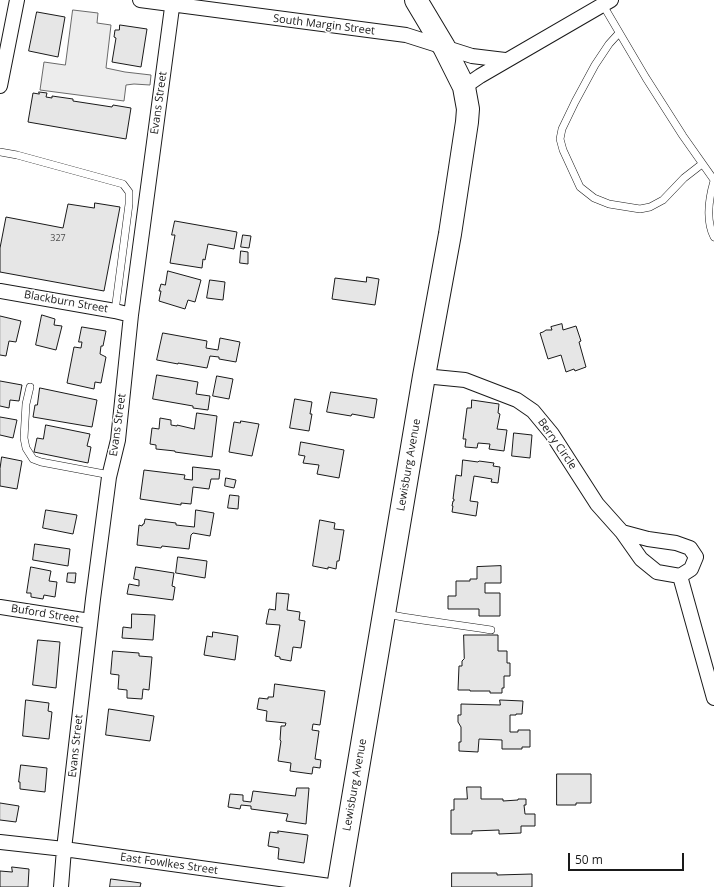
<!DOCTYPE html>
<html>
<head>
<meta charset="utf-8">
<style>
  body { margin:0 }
  #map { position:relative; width:714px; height:887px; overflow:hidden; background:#fff; font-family:"Open Sans",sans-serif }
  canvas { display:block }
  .scale { position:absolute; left:568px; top:853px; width:116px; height:18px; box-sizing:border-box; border:2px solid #1a1a1a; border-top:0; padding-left:5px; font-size:12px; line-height:14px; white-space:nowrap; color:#1a1a1a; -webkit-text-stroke:3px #fff; paint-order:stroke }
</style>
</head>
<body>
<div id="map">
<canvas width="714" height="887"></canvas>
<div class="scale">50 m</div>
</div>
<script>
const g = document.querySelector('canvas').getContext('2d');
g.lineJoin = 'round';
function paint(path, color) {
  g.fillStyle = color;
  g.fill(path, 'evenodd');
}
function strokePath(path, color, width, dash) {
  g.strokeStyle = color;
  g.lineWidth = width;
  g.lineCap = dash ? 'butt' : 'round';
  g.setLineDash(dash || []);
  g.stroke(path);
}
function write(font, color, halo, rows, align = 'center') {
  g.font = font + ' "Open Sans",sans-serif';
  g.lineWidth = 3;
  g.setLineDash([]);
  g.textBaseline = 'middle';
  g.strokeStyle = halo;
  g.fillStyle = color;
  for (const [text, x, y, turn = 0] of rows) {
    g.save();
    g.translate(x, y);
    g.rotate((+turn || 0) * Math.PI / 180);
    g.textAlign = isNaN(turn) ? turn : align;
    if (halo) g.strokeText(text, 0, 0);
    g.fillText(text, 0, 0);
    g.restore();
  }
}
const parking = new Path2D(`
  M73,10L98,13L97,23L111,25L106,68L125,72L151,75L150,85L134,84L126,85L124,101L40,90L44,62L65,65Z`);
const building = new Path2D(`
  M37,12L65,17L58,57L29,51Z
  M120,25L147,29L141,67L112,62L116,38L114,37L115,30H119Z
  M39,92L47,93L46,97L52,98V96L73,99V101L112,107L113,105L131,108L126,139L28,122L33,93L39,94Z
  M95,203L120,207L104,291L0,272V248L6,217L63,228L68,204L94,208Z
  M175,221L237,232L234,249L208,244L205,260L203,259L202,268L170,263L175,235H172Z
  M243,235L251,236L249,248L241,247Z
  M241,251L248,252V264L240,263Z
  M168,271L201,280L195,302L188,300L185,309L159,301L161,291H159L161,284L165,285Z
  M367,277L379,279L375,305L332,299L335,278L366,282Z
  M210,280L225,282L223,300L207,298Z
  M42,315L55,319L54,325L62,326L56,350L36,345Z
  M0,316L21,321L16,342L9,341L6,356L0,355Z
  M562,324L563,330L576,326L581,341L579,342L586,367L575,371L574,369L566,372L561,355L548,359L540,333L543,332L546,330H552L551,327Z
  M82,327L106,331L103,346H101L100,354L106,357L101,383L95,382L94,389L67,383L74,347L81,348L82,342H79Z
  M163,333L207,341L206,348L218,350L220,338L240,342L236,362L219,359V357L210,356L207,368L178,363V364L157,360Z
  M157,375L198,382L196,394L210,396L208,410L193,408V406L153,399Z
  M217,376L233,379L229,399L213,396Z
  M0,381L22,385L19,401L10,400L9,408L0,406Z
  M40,388L97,400L92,427L33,417L35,405H37Z
  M331,392L377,399L374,418L352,414L351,416L327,412Z
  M295,399L312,402L310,414H312L309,431L290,428Z
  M472,400L499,404L498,413L500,414L497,429L507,430L504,451L489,449L490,444L478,443L477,448L465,447L466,439H463L467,408H471Z
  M197,413L217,416L212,457L175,452V451L156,449V445L150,444L152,428L159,429L160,418L171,420V425L177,426V425L194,429Z
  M0,417L17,420L13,438L0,435Z
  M241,421L259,424L252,456L229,452L234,422L240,423Z
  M46,425L90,434L87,446L91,447L88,463L34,452L37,438L43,439Z
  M514,433L532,435L530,458L512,456Z
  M301,442L344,450L339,478L317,474L319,465L303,463L305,456L299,455Z
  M2,457L22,461L17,489L0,486V469Z
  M463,460L478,462L479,461L494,463L493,466L500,467L498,483L491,482L492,479L474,476L470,501L478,502L476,516L452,512L453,506H452L453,501H454V499H453L456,475L461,476Z
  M193,467L220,470L219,479H211L209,489L193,487L191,504L181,503V505L140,499L144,470L185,475L184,479L192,480Z
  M226,478L236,480L234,488L225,486Z
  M230,495L239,496L238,509L228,508Z
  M46,510L77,515L73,534L43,528Z
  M196,510L214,513L210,536L193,533L191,535L189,549L162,546L161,548L137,545L139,525L142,526L143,524H144L145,519L176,523V525L194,527Z
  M320,520L335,523L334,529L344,530L339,561H337L336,569L328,567V569L313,566Z
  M35,544L70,549L68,566L33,560Z
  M178,557L207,561L205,578L176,573Z
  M501,566V583H485V593H500V616H479V609H448V596H456V581H470V579H477V567Z
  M31,567L51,571L49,581L57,582L55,597L44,595L43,599L31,597V593H27Z
  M136,567L174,573L172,586L175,587L173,600L127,594L129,584L139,586V580L134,579Z
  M68,573H76L75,583L67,582Z
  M277,593L289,594L287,610L300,612L299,620L305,621L301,648L293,647L291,661L280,659V657L275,656L280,625L266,624L269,609L275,610Z
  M132,614L155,615L153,640L122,638L123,627L131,628Z
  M213,632L238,636L235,660L204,655L207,636L212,637Z
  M464,635H498V651H507V663H510V676H504V688H502V693H490V691H470V690H458L459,666H462V661L464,659Z
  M38,640L60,642L56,688L33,685Z
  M113,651L139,653V656L152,657L149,690L143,689L142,699L127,698V690L118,689L119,675L111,674Z
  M275,684L325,691L320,725L313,724L312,730L319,731L315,759L321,760L320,768L313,767L312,774L290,771L291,763L278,761L281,741L280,740L281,726H285L286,723L266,721L267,711L257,709L259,698L268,699V697H273Z
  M26,700L49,703L48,711L52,712L49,739L23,736Z
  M500,700L523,701L522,714H516V715H510V732H518V730H530V747H522V749H502V740L479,739L478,752L459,751V742H461V727L458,722V715H461V704L500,705Z
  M109,709L154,716L150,741L106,735Z
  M21,765L47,768L45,792L20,789V782H19Z
  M557,774H591V803H576V805H557Z
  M467,787H481V799H503V801L518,800V799H526V805H524L525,814H535V826H521V833L499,834V830L472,831V834H451V810H454V799H467Z
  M297,788H309L306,824L286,821L288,814L251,809V806L241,805L240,809L228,807L230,794L243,795V801L251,802L253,791L295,796Z
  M0,803L19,806L16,822L0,820Z
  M278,831L308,835L304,863L278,859L279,848L268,846L270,832L278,833Z
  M12,867L29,869L28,887H0V871L12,872Z
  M452,873H497V875L532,874V887H452Z
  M111,879L141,883L140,887H110Z`);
const service = new Path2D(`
  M603,5L646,78L683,136L714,180
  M619,33L609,44L595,65L575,102L562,129L560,139L563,150L580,187L594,198L609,204L640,209L650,207L663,200L684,178L702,164
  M0,152L17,155L123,184L129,192V204L115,311
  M714,181C709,198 705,219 714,237
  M30,387L26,404L24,438L26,448L33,459L41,462L110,475
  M386,614C421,621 456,624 491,630`);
const minor = new Path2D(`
  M140,0L406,35L472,56L505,60
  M0,86L17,0
  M464,87L480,76L611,0
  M0,291L115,311L131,315
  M424,376L465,380L517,400L533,411L552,434L597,504L622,532L648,539L676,543L690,548L696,557L691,569L680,576L657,572L641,559L622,532
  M680,576L714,698
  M0,607L90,621
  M0,842L64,849L337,887
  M61,887L64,849L93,599L109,477L118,440L131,315L173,0`);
const primary = new Path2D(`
  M338,887L424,376L450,234L467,122L468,109L464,87L444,47L416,0`);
const numberNames = [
  ["327",58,238]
];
const streetNames = [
  ["South Margin Street",324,25,7],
  ["Evans Street",159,103,-82],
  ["Blackburn Street",66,302,10],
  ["Evans Street",118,425,-82],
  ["Berry Circle",557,444,55],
  ["Lewisburg Avenue",409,465,-80],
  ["Buford Street",45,614,9],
  ["Evans Street",76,746,-84],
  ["Lewisburg Avenue",355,785,-80],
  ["East Fowlkes Street",169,864,8]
];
paint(parking, '#ededed');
strokePath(parking, '#6a6a6a', 1);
paint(building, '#e6e6e6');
strokePath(building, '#1a1a1a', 1);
strokePath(service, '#1a1a1a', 8);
strokePath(minor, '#1a1a1a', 16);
strokePath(primary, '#1a1a1a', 24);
strokePath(service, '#fff', 7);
strokePath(minor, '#fff', 14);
strokePath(primary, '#fff', 22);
write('9px', '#4d4d4d', null, numberNames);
write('11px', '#1a1a1a', '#fff', streetNames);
</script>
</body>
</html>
